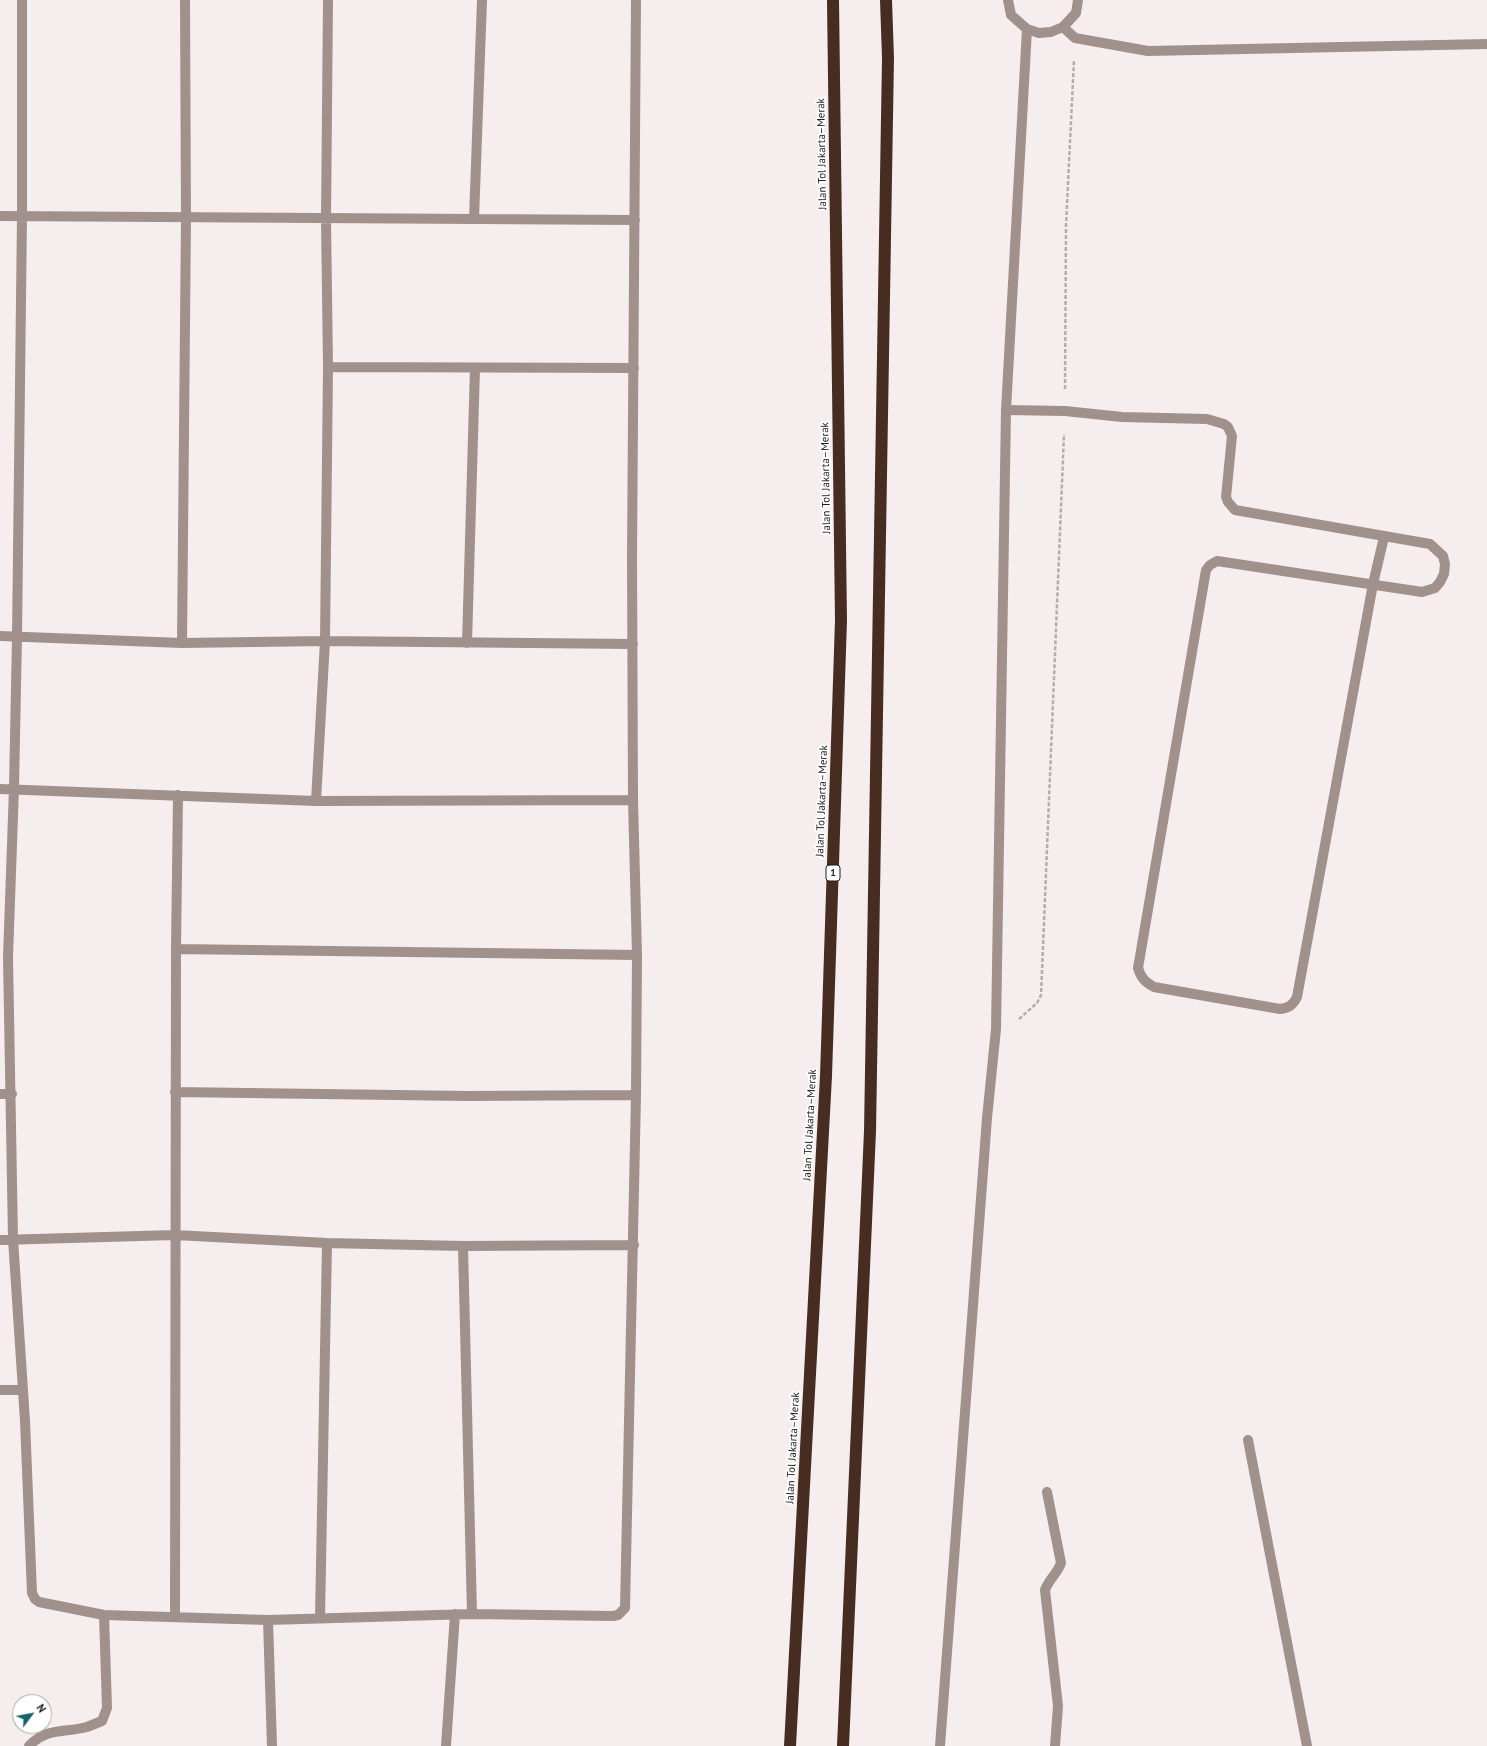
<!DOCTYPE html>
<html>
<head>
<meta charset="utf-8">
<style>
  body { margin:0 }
  #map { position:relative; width:1487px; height:1746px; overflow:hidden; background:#f6edee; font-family:"PT Sans",sans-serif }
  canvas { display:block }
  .north { position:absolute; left:12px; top:1694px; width:40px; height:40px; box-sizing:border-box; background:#fff; border:1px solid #a6a5a5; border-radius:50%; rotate:58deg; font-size:11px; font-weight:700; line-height:16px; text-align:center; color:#201d1d }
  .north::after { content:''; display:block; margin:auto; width:14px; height:18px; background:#14616c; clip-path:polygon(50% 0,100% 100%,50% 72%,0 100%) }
</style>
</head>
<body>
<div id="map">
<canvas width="1487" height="1746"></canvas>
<div class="north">N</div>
</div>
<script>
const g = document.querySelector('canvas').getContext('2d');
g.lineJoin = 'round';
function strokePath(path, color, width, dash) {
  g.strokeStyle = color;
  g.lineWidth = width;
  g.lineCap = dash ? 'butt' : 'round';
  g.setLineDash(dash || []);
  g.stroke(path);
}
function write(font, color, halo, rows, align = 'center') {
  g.font = font + ' "PT Sans",sans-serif';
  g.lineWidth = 3.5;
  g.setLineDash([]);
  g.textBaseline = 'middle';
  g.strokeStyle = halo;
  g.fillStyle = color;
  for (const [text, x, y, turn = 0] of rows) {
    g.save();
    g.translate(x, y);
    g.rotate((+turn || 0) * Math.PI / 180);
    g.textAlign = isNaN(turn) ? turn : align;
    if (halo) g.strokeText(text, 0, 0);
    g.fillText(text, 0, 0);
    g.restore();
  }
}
const path = new Path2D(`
  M1065,389L1066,225L1074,60
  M1019,1019L1037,1003L1041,995L1064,434`);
const lane = new Path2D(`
  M1006,410L1065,411L1122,417L1207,419L1224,424L1228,427L1232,436L1226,497L1228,502L1235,510L1430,544L1443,556L1445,564L1444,574L1440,582L1435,588L1422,592L1217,561L1210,565L1206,570L1138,968C1141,978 1145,982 1154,987L1280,1009C1289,1008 1293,1005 1297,997L1373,584L1384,537`);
const street = new Path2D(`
  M22,0V216L17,636L14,788L8,957L13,1239L25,1421L32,1593L35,1599L39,1602L104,1615L268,1620L472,1614L613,1616L618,1615L625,1608L636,1095L637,955L633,800L632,557L636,0
  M1008,0L1011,15L1027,29L1039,33L1051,32L1063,27L1076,13L1078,0
  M1063,27L1075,38L1148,51L1487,44
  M0,216L635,220
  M474,219L482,0
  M328,367L634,368
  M0,636L182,643L325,641L633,644
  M182,643L186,218L185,0
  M467,643L475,368
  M0,789L316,801L633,800
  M178,795L176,949L637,955
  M316,801L325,641L328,367L326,219L328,0
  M175,1092L468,1096L636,1095
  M0,1094H12
  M0,1240L175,1235L327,1243L463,1246L634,1245
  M463,1246L472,1614
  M0,1390H22
  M1248,1440L1307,1746
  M1047,1492L1061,1563C1057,1574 1049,1579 1045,1590L1058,1706L1055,1746
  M175,1617L176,949
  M320,1618L327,1243
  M268,1620L272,1746
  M29,1746C47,1727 65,1733 87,1727C92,1725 97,1723 102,1721L107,1708L104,1615
  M446,1746L455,1614
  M940,1746L987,1118L996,1029L1006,410L1027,29`);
const highway = new Path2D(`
  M790,1746L826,1076L841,620L833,0
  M843,1746L870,1131L888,58L886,0`);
const shields = [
  [833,873,14]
];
const shieldNames = [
  ["1",833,873]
];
const streetNames = [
  ["Jalan Tol Jakarta–Merak",822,154,-91],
  ["Jalan Tol Jakarta–Merak",826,478,-91],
  ["Jalan Tol Jakarta–Merak",822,801,-88],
  ["Jalan Tol Jakarta–Merak",810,1125,-87],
  ["Jalan Tol Jakarta–Merak",793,1448,-87]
];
strokePath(path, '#b4adae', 2.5, [4, 2]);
strokePath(lane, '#a0918c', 10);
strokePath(street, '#a0918c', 10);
strokePath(highway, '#472c22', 12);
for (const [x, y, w] of shields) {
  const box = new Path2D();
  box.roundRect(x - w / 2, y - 8, w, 16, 3);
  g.fillStyle = '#fff';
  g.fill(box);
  strokePath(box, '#201d1d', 1);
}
write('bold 10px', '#201d1d', null, shieldNames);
write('11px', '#201d1d', '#fff', streetNames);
</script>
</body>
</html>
